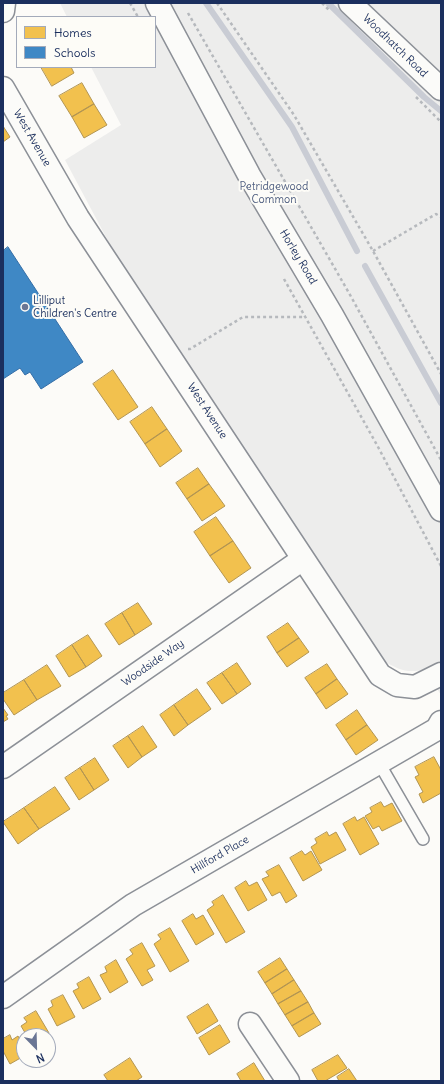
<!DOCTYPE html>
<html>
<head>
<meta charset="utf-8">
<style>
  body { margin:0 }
  #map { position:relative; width:444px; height:1084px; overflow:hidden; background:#fcfbf8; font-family:Delius,sans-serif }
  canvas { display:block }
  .frame { position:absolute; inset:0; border:4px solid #1b2f5e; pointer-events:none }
  .legend { position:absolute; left:16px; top:16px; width:140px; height:52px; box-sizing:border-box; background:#fdfcf7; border:1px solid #a3aaba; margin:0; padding:5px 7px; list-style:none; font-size:12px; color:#1b2f5e }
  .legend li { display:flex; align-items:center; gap:8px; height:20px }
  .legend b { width:20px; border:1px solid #a3aaba }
  .north { position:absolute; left:16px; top:1028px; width:40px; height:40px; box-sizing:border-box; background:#fdfcf7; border:1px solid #a3aaba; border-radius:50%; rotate:157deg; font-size:11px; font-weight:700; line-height:16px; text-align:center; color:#1b2f5e }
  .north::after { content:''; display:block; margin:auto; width:14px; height:18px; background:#6a7694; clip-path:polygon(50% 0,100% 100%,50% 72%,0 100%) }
</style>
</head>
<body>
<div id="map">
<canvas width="444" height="1084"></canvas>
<div class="frame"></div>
<ul class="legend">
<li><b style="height:11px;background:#f2c14e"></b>Homes</li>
<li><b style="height:11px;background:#3f88c5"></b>Schools</li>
</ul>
<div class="north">N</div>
</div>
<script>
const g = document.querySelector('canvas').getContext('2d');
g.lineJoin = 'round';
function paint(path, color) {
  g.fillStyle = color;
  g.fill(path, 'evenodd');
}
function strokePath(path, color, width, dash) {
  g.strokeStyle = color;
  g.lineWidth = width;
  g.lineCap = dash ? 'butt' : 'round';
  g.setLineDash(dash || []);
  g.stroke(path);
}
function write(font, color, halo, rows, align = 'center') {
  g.font = font + ' Delius,sans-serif';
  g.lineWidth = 4;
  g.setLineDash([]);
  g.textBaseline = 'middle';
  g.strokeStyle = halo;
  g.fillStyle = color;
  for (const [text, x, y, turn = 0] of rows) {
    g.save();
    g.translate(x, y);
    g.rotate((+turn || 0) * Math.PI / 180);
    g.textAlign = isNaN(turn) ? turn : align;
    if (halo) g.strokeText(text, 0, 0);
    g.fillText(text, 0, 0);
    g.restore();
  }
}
const green = new Path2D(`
  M60,3H441V695L425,670C404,673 400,670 382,660L166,335L115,254L65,160L121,125L91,67H155V17H67Z`);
const homes = new Path2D(`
  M41,67H71L74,73L52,86Z
  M82,83L94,104L72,117L59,96Z
  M94,104L107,125L84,138L72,117Z
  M3,126L10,137L3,142Z
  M113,370L138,407L118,420L93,384Z
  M152,407L167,429L145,444L130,422Z
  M167,429L182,451L160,467L145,444Z
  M198,468L209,484L187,499L176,483Z
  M209,484L225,506L202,521L187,499Z
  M216,517L233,541L210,556L194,532Z
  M233,541L251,568L229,583L210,556Z
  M138,603L152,624L135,635L122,613Z
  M122,613L135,635L119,645L105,624Z
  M288,623L299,638L277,653L267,637Z
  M88,635L102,656L86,667L72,645Z
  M299,638L309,652L287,667L277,653Z
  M72,645L86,667L69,677L56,656Z
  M237,663L251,684L237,694L222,673Z
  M327,664L337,679L316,694L305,678Z
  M47,665L61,686L37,700L24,680Z
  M222,673L237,694L222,704L207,683Z
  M337,679L348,694L326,709L316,694Z
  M24,680L37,700L14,715L3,699V693Z
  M197,689L211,709L188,725L174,705Z
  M174,705L188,725L174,736L160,715Z
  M3,708L8,715L6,716L8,719L3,722Z
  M357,710L367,725L346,740L336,725Z
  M367,725L378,740L356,755L346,740Z
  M143,726L157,747L142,757L128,736Z
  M128,736L142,757L128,768L113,746Z
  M434,757L441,770V793L423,803L419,794L423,792L415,777L419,775L415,767Z
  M95,758L109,780L94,790L80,768Z
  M80,768L94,790L79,800L65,778Z
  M55,787L70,809L39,829L24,808Z
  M381,802L384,807L392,803L402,821L382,831L379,826L373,829L365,816L372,812L370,808Z
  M24,808L39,829L18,844L3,822Z
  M355,817L357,821L364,817L379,844L360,855L343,824Z
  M327,832L329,836L336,832L346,850L320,864L311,847L317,843L315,839Z
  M302,851L305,855L311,851L322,870L303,881L290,858Z
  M279,865L297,896L286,903L280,892L272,896L262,879L269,876L266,872Z
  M246,881L249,886L257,882L267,900L248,911L235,888Z
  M223,895L245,932L226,943L207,910L214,905L212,902Z
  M193,914L196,919L203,915L214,934L196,945L182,921Z
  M170,928L189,961L170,972L154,944L161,939L158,935Z
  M142,943L155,966L147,970L153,980L142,986L126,959L133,954L130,950Z
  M280,958L287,969L265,983L258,972Z
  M116,960L128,982L110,993L100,975L107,972L105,967Z
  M287,969L294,980L272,994L265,983Z
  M89,977L101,999L83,1009L73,991L79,988L77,984Z
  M294,980L301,991L278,1004L272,994Z
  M301,991L308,1002L285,1015L278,1004Z
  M63,995L75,1017L57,1026L48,1009L53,1006L51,1001Z
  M308,1002L314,1013L292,1026L285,1015Z
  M208,1004L218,1021L197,1034L187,1017Z
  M36,1011L49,1033L43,1036H27L21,1026L27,1022L24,1018Z
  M314,1013L321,1024L299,1037L292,1026Z
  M220,1025L230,1042L209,1055L199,1038Z
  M10,1035L12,1040L18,1036L24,1047V1056L10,1064L3,1051V1039Z
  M338,1055L347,1068L325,1081H318L312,1070Z
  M130,1058L142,1077L136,1081H108L104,1075Z
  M254,1063L265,1081H241L237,1074Z
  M349,1069L357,1081H339L337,1077Z`);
const schools = new Path2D(`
  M8,247L83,362L41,389L30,372L25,375L20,368L3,379V251Z`);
const stream = new Path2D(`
  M206,3L292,127L357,251
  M328,3L424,97L441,111
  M365,266L441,403`);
const path = new Path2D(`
  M130,3L138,17
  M217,3L294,115L373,251L441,374
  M322,3L330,11
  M188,13L349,293L441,460
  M416,97L441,122
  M373,251L436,214L441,217
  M284,279L377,445L441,566
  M188,349H190L243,317H306`);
const lane = new Path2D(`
  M379,763L423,839`);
const street = new Path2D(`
  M3,11L4,3
  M3,88L78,218L380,675L397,685L415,687L441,674
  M3,767L303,559
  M3,997L133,905L437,729L441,722
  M250,1024L288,1081`);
const primary = new Path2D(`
  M157,3L249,175L332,315L441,510
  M350,3L441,89`);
const markers = [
  [25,307,4,"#6a7694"]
];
const streetNames = [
  ["Woodhatch Road",395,46,44],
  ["West Avenue",32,138,60],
  ["Horley Road",298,257,59],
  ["West Avenue",207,411,57],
  ["Woodside Way",153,663,-35],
  ["Hillford Place",220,855,-30]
];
const parkNames = [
  ["Petridgewood",274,187],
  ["Common",274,200]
];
const poiNames = [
  ["Lilliput",33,301],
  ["Children's Centre",33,314]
];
paint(green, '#ededec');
paint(homes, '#f2c14e');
strokePath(homes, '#b29553', 1);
paint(schools, '#3f88c5');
strokePath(schools, '#346da6', 1);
strokePath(stream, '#c9ccd4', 6);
strokePath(lane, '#8c9097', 14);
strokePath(street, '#8c9097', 25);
strokePath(primary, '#8c9097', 25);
strokePath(path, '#b6b9bd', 2.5, [3, 3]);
strokePath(lane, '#fbfbf9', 11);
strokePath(street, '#fbfbf9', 22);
strokePath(primary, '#fbfbf9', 22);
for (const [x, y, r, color] of markers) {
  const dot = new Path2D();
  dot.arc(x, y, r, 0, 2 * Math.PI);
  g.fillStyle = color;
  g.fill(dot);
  strokePath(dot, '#fdfcf7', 1.5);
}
write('11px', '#1b2f5e', '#fdfcf7', streetNames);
write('11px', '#4c5c7f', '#fdfcf7', parkNames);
write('11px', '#1b2f5e', '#fdfcf7', poiNames, 'left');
</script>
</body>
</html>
